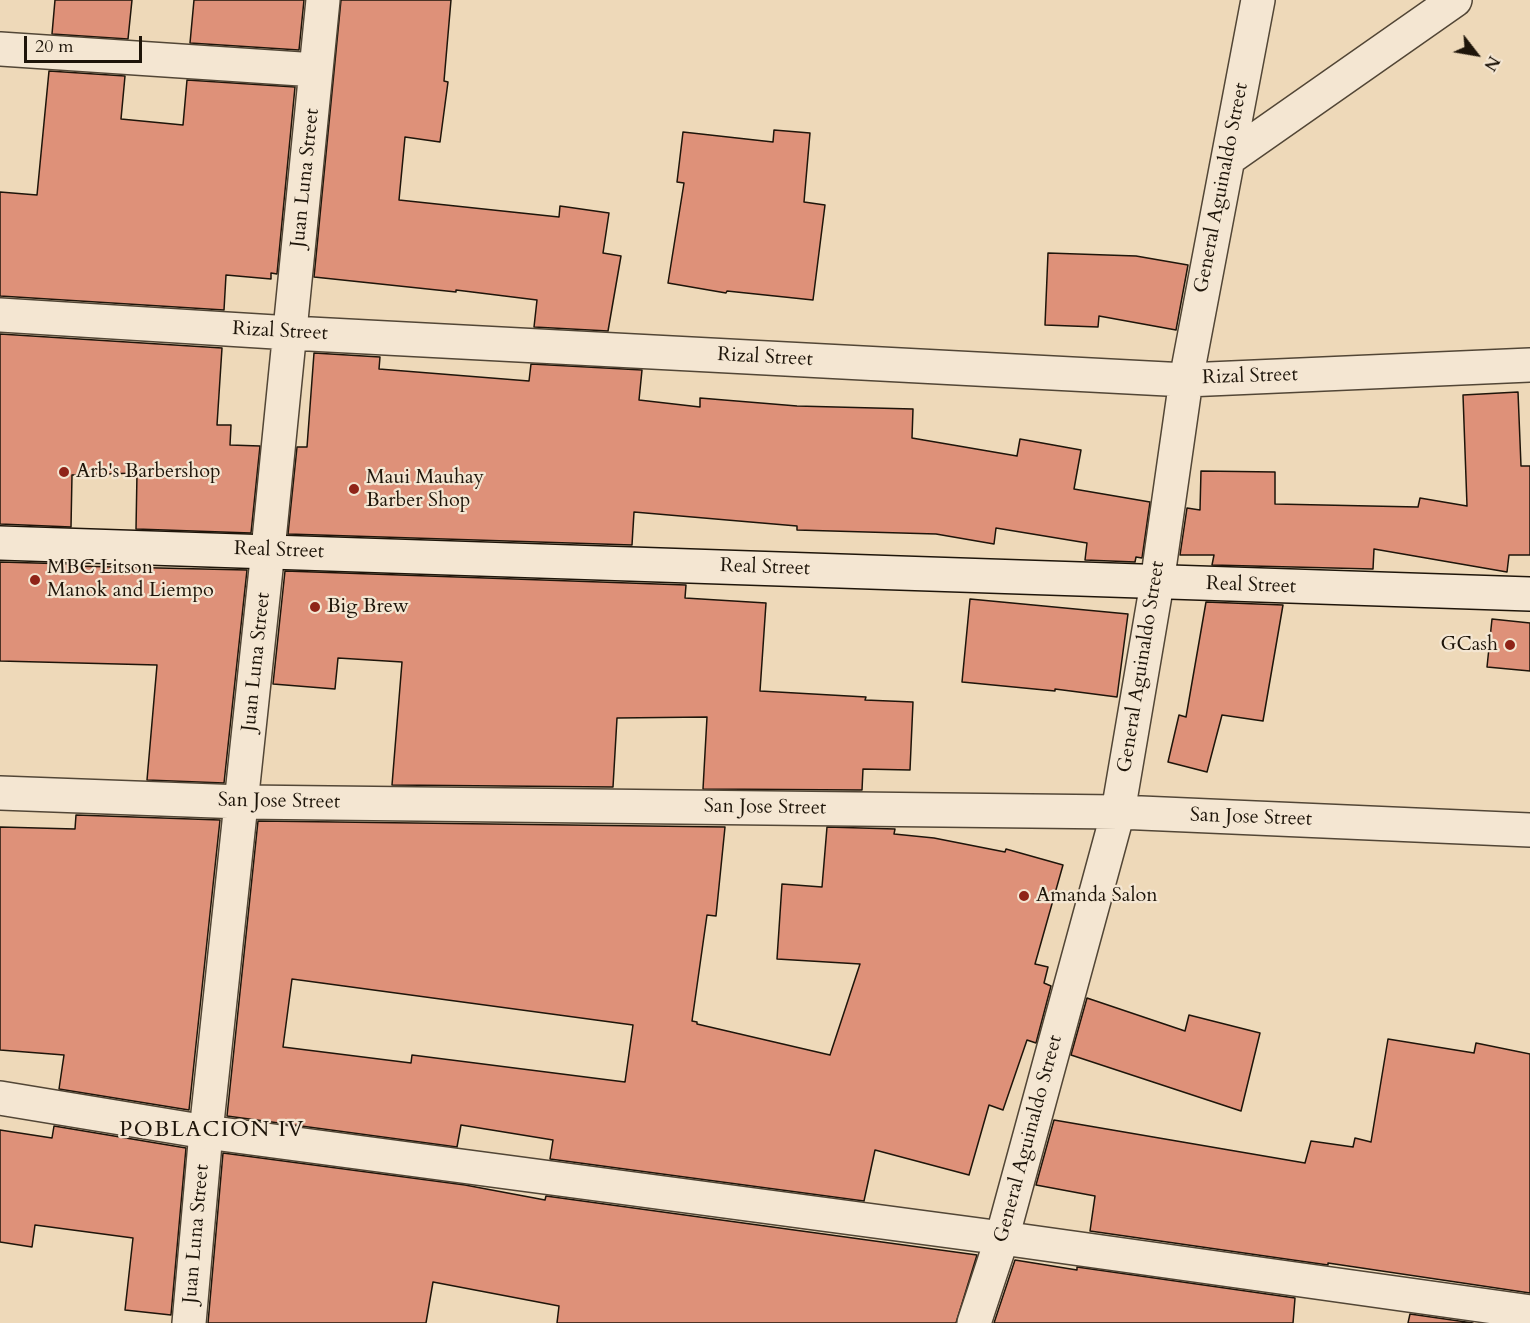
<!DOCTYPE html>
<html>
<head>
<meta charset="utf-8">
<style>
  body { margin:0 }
  #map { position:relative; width:1530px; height:1323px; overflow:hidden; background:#eed9b9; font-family:Cardo,serif }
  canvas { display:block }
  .north { position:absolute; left:1446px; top:24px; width:60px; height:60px; -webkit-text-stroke:4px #f4e6d2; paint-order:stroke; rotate:121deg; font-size:16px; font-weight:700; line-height:24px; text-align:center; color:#1e150a }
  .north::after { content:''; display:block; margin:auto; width:21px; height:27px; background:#1e150a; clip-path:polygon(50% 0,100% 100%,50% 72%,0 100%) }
  .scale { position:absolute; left:24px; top:36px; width:118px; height:27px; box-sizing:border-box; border:3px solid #1e150a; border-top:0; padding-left:8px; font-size:18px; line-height:21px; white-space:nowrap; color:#1e150a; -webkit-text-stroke:4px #f4e6d2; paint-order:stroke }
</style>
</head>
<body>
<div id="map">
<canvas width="1530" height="1323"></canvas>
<div class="north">N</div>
<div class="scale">20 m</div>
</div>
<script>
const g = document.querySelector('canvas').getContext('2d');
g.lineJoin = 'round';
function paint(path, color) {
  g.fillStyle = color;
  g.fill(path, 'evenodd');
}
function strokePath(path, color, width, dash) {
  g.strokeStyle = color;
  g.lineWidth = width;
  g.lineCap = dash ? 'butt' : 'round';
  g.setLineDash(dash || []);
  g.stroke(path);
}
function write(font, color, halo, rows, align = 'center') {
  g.font = font + ' Cardo,serif';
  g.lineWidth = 4.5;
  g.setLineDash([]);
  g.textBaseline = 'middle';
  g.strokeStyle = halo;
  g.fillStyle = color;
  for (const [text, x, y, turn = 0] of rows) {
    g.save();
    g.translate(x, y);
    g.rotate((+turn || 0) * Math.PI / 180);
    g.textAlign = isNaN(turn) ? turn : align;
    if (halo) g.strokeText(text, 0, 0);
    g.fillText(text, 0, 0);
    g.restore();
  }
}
const building = new Path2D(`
  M55,0H132L128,39L52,34Z
  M194,0H304L299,50L190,43Z
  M341,0H451L444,81L448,82L440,142L405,137L399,200L559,217L560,206L609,213L603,253L621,256L608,331L534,327L537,300L456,290V292L314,277Z
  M49,71L125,76L121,119L183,125L187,80L295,87L277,274L271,273V279L226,275L224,310L0,296V192L37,195Z
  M774,130L810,133L804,202L825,205L813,300L727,291L726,293L668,283L684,183L677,182L683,132L773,142Z
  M1048,253L1136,256L1188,265L1176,330L1099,316L1098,327L1045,325Z
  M0,334L222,348L217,425H231L230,445L260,446L251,533L136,529L137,473L72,475L71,527L0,524Z
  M314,353L380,357L379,369L529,381L531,364L642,370L639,400L700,407V398L797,406L913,409L912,438L1017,456L1020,439L1081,450L1074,489L1150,502L1142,558L1136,557L1135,562L1085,560L1087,543L996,528L994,544L936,534L797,530V526L634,512L632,545L288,534L297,447H307Z
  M1518,392L1521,466H1530V555H1509L1507,572L1374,549L1373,569L1212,565L1214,555H1180L1187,508L1200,510L1201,471L1275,472V504L1418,507L1420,498L1467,506L1463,395Z
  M0,562L71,564V566L247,570L224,783L147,780L157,665L0,661Z
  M285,571L686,585L685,598L766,603L760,691L866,697L865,700L913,702L910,770L863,769L862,790L703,789L707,717L617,718L613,787L392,785L402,662L338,658L335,689L273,684Z
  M970,599L1128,614L1117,697L1055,689V691L962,682Z
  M1206,602L1283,605L1263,721L1222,715L1207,772L1168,762L1179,715L1186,717Z
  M1492,619L1530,623V671L1487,667Z
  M76,815L220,820L189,1110L59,1089L64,1055L0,1050V827L75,829Z
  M258,821L725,827L716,916L707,915L692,1021L697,1022V1024L830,1055L860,964L777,959L782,884L822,887L827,827L895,829L894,834L934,838L1005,852L1006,849L1063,865L1035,964L1048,967L1044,983L1051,986L1036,1043L1027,1040L1003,1110L989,1105L969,1175L875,1150L864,1201L550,1159L553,1140L461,1125L457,1147L227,1116ZM292,979L633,1025L625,1082L412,1055L411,1063L283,1047Z
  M1087,998L1185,1031L1189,1015L1260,1033L1241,1111L1071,1055Z
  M1388,1039L1474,1053L1476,1043L1530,1054V1293L1328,1263V1265L1090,1231L1095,1196L1036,1185L1054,1120L1305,1163L1311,1141L1353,1147L1355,1138L1371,1142Z
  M54,1126L186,1148L171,1315L125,1310L133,1238L35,1225L32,1247L0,1242V1130L52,1138Z
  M223,1153L465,1185L545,1200L546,1196L977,1255L956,1323H557L559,1306L433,1282L426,1323H208Z
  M1015,1260L1077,1270V1267L1295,1298L1293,1323H994Z
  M1410,1314L1473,1323H1408Z`);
const minor = new Path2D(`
  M0,49L316,70
  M1228,159L1455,0
  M0,315L291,333L1186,380L1530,365
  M0,793L242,802L1118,812L1530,830
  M189,1323L206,1132L268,550L323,0
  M974,1323L1002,1238L1118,812L1157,583L1186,380L1258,0`);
const tertiary = new Path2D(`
  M0,1098L206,1132L1002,1238L1530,1312`);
const secondary = new Path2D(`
  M0,543L1530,594`);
const markers = [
  [64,472,6,"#8f2418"],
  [354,489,6,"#8f2418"],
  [35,580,6,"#8f2418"],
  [315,607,6,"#8f2418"],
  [1510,645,6,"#8f2418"],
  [1024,896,6,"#8f2418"]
];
const streetNames = [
  ["Juan Luna Street",306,178,-84],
  ["General Aguinaldo Street",1222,188,-79],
  ["Rizal Street",280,332,3],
  ["Rizal Street",765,358,3],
  ["Rizal Street",1250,377,-2],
  ["Real Street",279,551,2],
  ["Real Street",765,568,2],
  ["Real Street",1251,586,2],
  ["Juan Luna Street",257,662,-84],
  ["General Aguinaldo Street",1142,667,-81],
  ["San Jose Street",279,802,1],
  ["San Jose Street",765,808,1],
  ["San Jose Street",1251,818,2],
  ["General Aguinaldo Street",1029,1139,-75],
  ["Juan Luna Street",197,1234,-85]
];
const poiNames = [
  ["Arb's Barbershop",76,472],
  ["Maui Mauhay",366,478],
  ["Barber Shop",366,501],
  ["MBC Litson",47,568],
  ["Manok and Liempo",47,591],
  ["Big Brew",327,607],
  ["GCash",1498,645,"right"],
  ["Amanda Salon",1036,896]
];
const quarterNames = [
  ["POBLACION IV",212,1131]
];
paint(building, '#de9179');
strokePath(building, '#1e150a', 1.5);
strokePath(minor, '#524636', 36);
strokePath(tertiary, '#524636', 36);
strokePath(secondary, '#1e150a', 36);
strokePath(minor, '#f4e6d2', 33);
strokePath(tertiary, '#f4e6d2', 33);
strokePath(secondary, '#f4e6d2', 33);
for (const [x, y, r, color] of markers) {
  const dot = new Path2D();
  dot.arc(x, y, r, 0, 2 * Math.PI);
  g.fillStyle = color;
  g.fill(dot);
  strokePath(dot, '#f4e6d2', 2);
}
write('20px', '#1e150a', '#f4e6d2', streetNames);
write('20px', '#1e150a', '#f4e6d2', poiNames, 'left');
g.letterSpacing = '1.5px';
write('22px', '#1e150a', '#f4e6d2', quarterNames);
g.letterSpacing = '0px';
</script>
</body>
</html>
